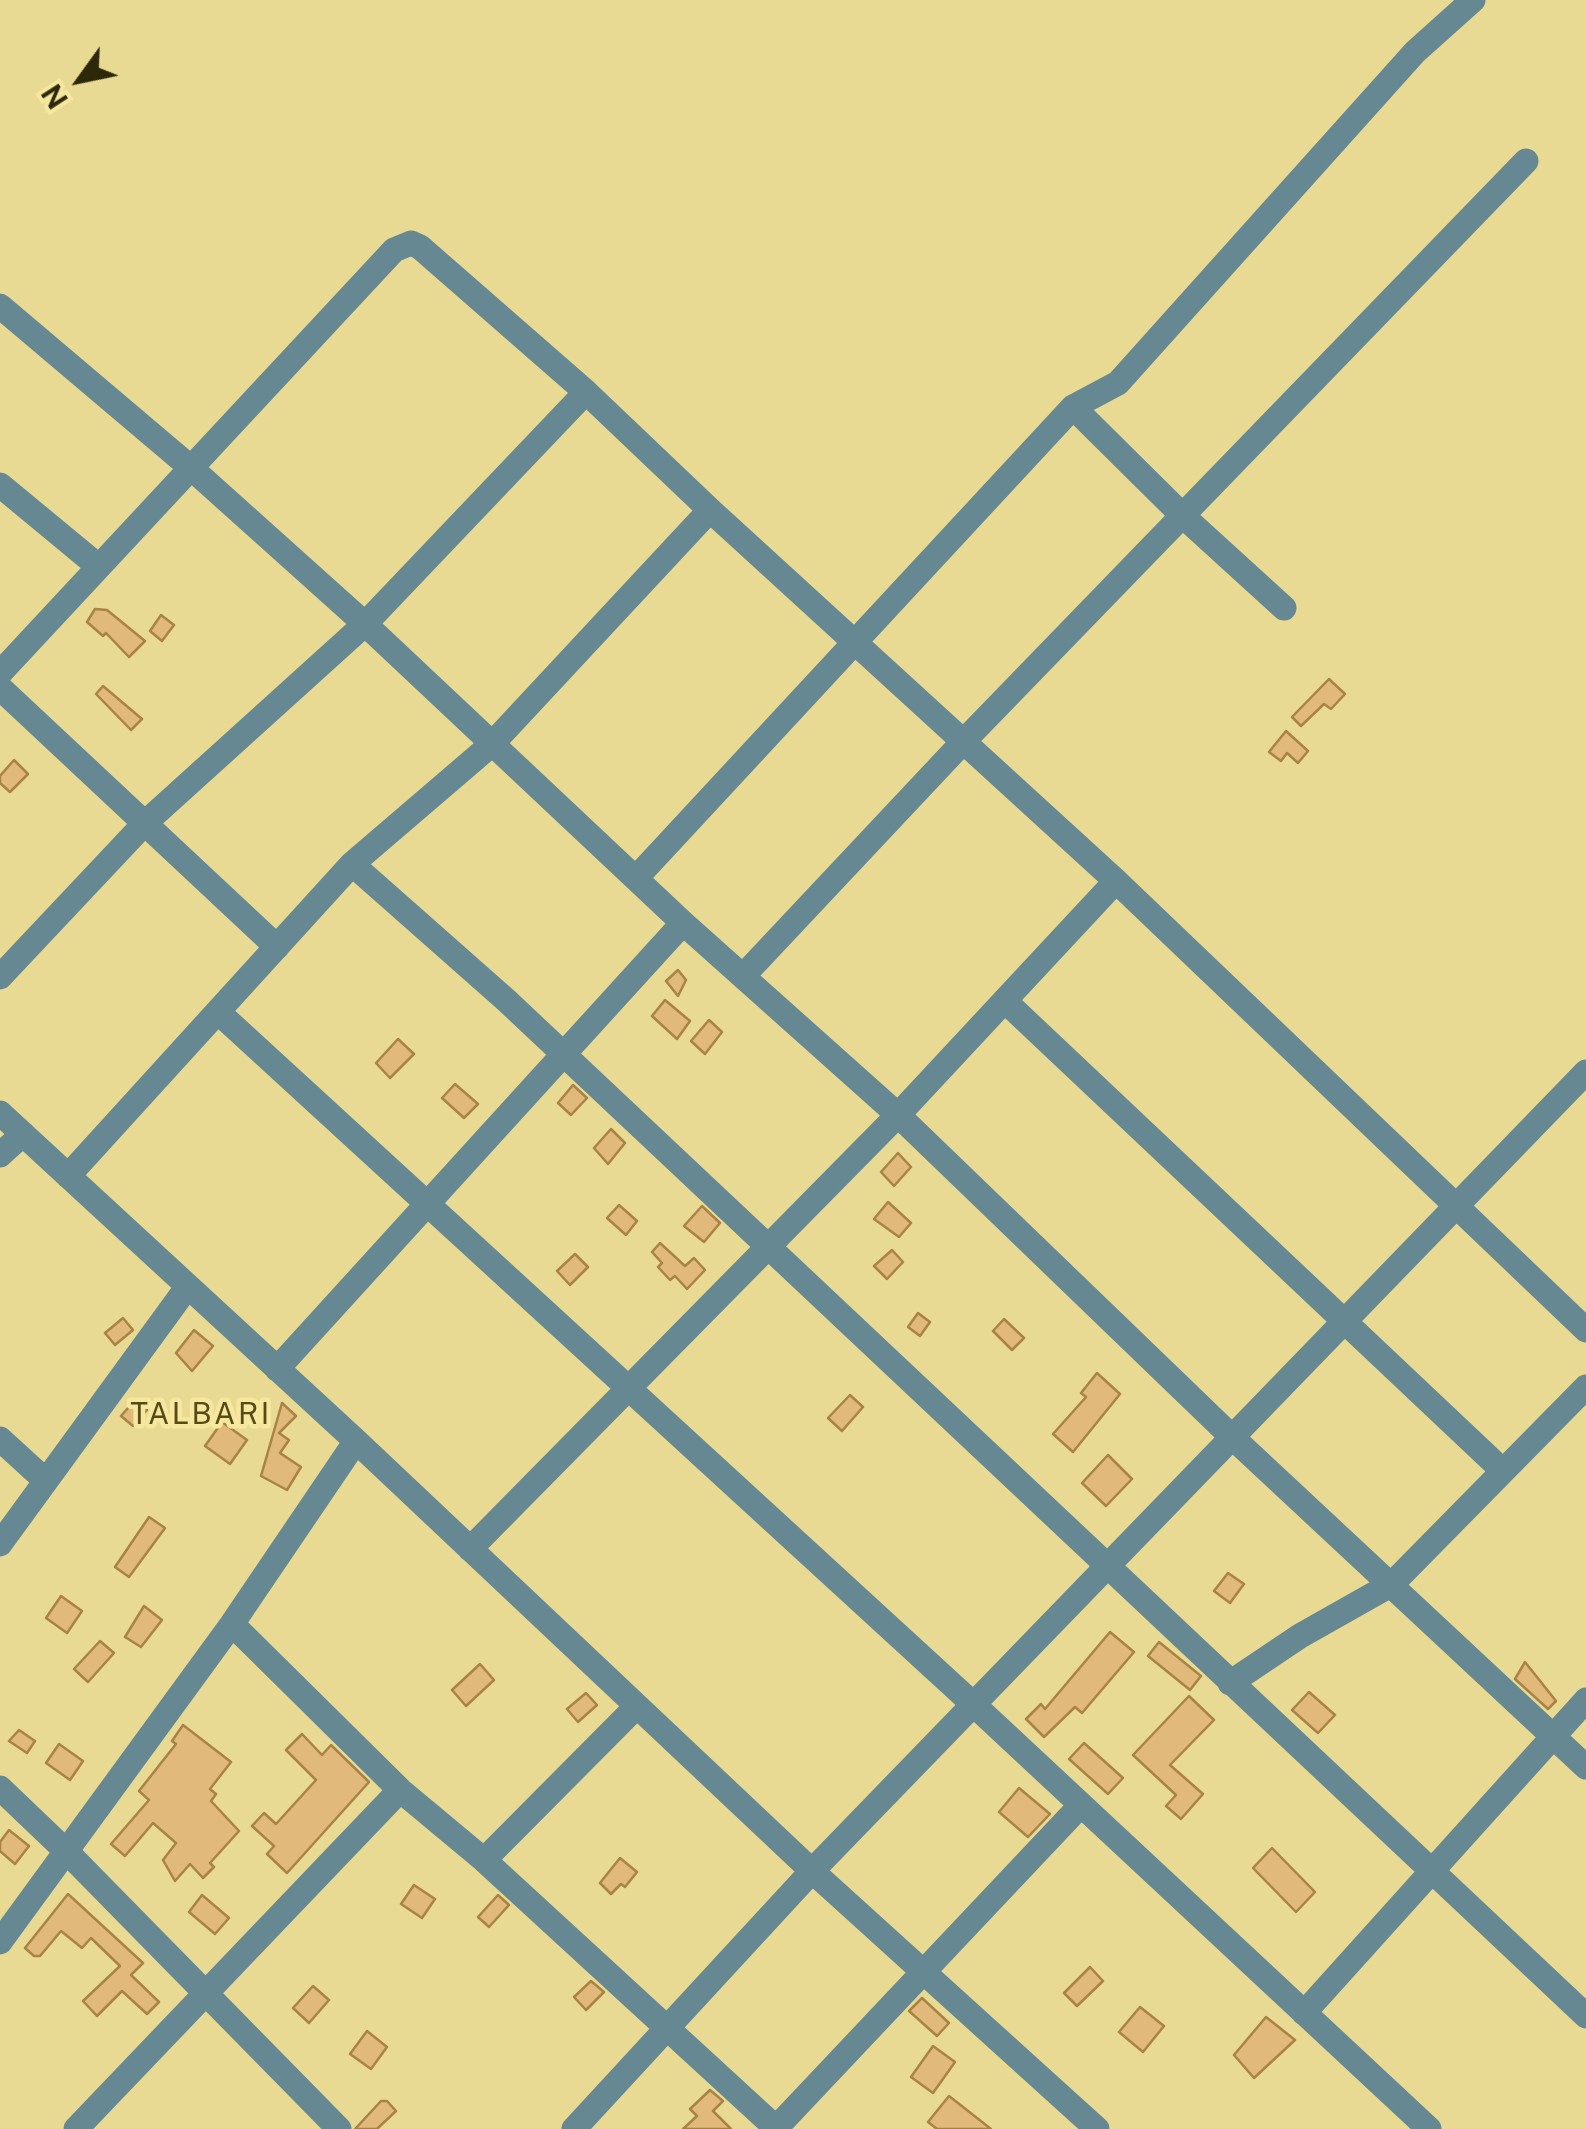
<!DOCTYPE html>
<html>
<head>
<meta charset="utf-8">
<style>
  body { margin:0 }
  #map { position:relative; width:1586px; height:2129px; overflow:hidden; background:#e8da92; font-family:"Public Sans",sans-serif }
  canvas { display:block }
  .north { position:absolute; left:30px; top:30px; width:100px; height:100px; -webkit-text-stroke:8px #f6e79f; paint-order:stroke; rotate:237deg; font-size:28px; font-weight:700; line-height:40px; text-align:center; color:#2e280a }
  .north::after { content:''; display:block; margin:auto; width:35px; height:45px; background:#2e280a; clip-path:polygon(50% 0,100% 100%,50% 72%,0 100%) }
</style>
</head>
<body>
<div id="map">
<canvas width="1586" height="2129"></canvas>
<div class="north">N</div>
</div>
<script>
const g = document.querySelector('canvas').getContext('2d');
g.lineJoin = 'round';
function paint(path, color) {
  g.fillStyle = color;
  g.fill(path, 'evenodd');
}
function strokePath(path, color, width, dash) {
  g.strokeStyle = color;
  g.lineWidth = width;
  g.lineCap = dash ? 'butt' : 'round';
  g.setLineDash(dash || []);
  g.stroke(path);
}
function write(font, color, halo, rows, align = 'center') {
  g.font = font + ' "Public Sans",sans-serif';
  g.lineWidth = 9;
  g.setLineDash([]);
  g.textBaseline = 'middle';
  g.strokeStyle = halo;
  g.fillStyle = color;
  for (const [text, x, y, turn = 0] of rows) {
    g.save();
    g.translate(x, y);
    g.rotate((+turn || 0) * Math.PI / 180);
    g.textAlign = isNaN(turn) ? turn : align;
    if (halo) g.strokeText(text, 0, 0);
    g.fillText(text, 0, 0);
    g.restore();
  }
}
const building = new Path2D(`
  M95,609L107,610L145,641L129,657L106,633L103,636L87,622Z
  M161,615L174,625L162,641L150,631Z
  M1329,679L1345,694L1331,709L1324,704L1301,726L1292,717Z
  M103,686L142,719L131,730L96,694Z
  M1286,731L1308,751L1298,763L1287,753L1281,761L1269,752Z
  M14,760L28,774L10,792L0,783V776Z
  M678,970L686,980L678,996L666,981Z
  M665,1000L690,1021L677,1039L652,1016Z
  M709,1020L722,1032L705,1054L691,1041Z
  M398,1039L414,1054L390,1078L376,1063Z
  M455,1084L478,1104L464,1118L442,1098Z
  M573,1085L587,1098L571,1115L558,1103Z
  M611,1129L625,1143L608,1164L594,1148Z
  M898,1153L911,1167L894,1186L881,1172Z
  M888,1202L911,1223L899,1237L874,1219Z
  M619,1205L637,1221L626,1235L607,1218Z
  M702,1206L720,1223L704,1242L684,1226Z
  M660,1243L685,1266L694,1258L705,1270L687,1289L675,1276L670,1280L658,1267L662,1263L652,1252Z
  M892,1250L903,1262L887,1279L874,1266Z
  M575,1254L588,1267L570,1285L557,1271Z
  M918,1313L930,1322L920,1336L908,1327Z
  M123,1318L133,1330L115,1345L105,1333Z
  M1004,1319L1024,1338L1012,1350L993,1331Z
  M194,1330L213,1346L192,1371L176,1353Z
  M1097,1373L1120,1394L1073,1452L1053,1434L1086,1397L1081,1393Z
  M850,1395L863,1407L842,1431L828,1418Z
  M135,1400L147,1410L133,1426L121,1416Z
  M282,1403L296,1416L279,1433L289,1440L280,1453L301,1467L287,1490L261,1476Z
  M222,1422L247,1440L230,1464L205,1446Z
  M1108,1455L1132,1479L1106,1506L1082,1483Z
  M149,1517L165,1528L129,1577L115,1567Z
  M1228,1573L1244,1584L1230,1603L1214,1591Z
  M61,1596L82,1611L67,1633L46,1618Z
  M144,1606L162,1620L141,1647L125,1637Z
  M1110,1632L1134,1652L1082,1713L1075,1707L1044,1737L1026,1719L1041,1704L1045,1709Z
  M100,1641L114,1653L88,1682L74,1669Z
  M1159,1642L1201,1676L1190,1690L1148,1656Z
  M1525,1662L1556,1701L1548,1709L1515,1679Z
  M480,1664L494,1680L466,1706L452,1690Z
  M1309,1692L1335,1715L1318,1733L1292,1710Z
  M586,1693L597,1705L578,1722L567,1709Z
  M1189,1696L1214,1720L1170,1765L1203,1794L1181,1819L1166,1806L1176,1795L1133,1755Z
  M183,1725L231,1762L210,1789L216,1794L211,1801L239,1831L210,1863L214,1867L203,1878L190,1864L175,1881L163,1860L176,1843L153,1823L125,1856L111,1844L149,1800L139,1791L176,1744L172,1741Z
  M19,1730L35,1741L27,1753L9,1741Z
  M302,1734L322,1755L331,1745L369,1782L287,1873L267,1854L274,1846L252,1826L264,1813L276,1824L316,1780L286,1750Z
  M1084,1743L1123,1778L1108,1794L1069,1759Z
  M59,1744L83,1761L70,1780L46,1763Z
  M1019,1788L1050,1814L1028,1837L999,1812Z
  M9,1830L29,1846L15,1864L0,1851V1842Z
  M1272,1848L1315,1892L1296,1912L1253,1868Z
  M620,1858L637,1872L625,1887L621,1884L611,1894L600,1883Z
  M414,1885L435,1899L422,1918L401,1904Z
  M68,1894L143,1963L131,1975L159,2002L147,2014L122,1991L97,2016L83,2001L120,1966L91,1938L82,1948L61,1931L40,1956H34L25,1948Z
  M202,1895L229,1918L215,1934L189,1912Z
  M498,1895L509,1905L489,1927L478,1917Z
  M1090,1967L1103,1981L1077,2006L1064,1993Z
  M591,1981L604,1992L586,2010L574,1997Z
  M313,1986L329,2000L309,2023L293,2008Z
  M922,1998L949,2023L937,2036L909,2011Z
  M1140,2007L1164,2026L1143,2052L1119,2032Z
  M1266,2017L1295,2040L1254,2078L1234,2055Z
  M367,2031L387,2047L371,2069L350,2054Z
  M933,2046L955,2062L933,2093L911,2077Z
  M710,2090L723,2101L713,2111L731,2129H683L697,2116L690,2109Z
  M949,2096L991,2129H937L928,2122Z
  M381,2101H387L396,2111L377,2129H355Z`);
const minor = new Path2D(`
  M0,306L190,467L365,624L683,923L898,1115L1232,1437L1586,1767
  M1073,407L1183,516L1284,608
  M0,485L98,566
  M0,673L394,250L411,243L420,247L586,392L710,510L1116,881L1586,1330
  M0,688L277,947
  M352,864L506,1000L1586,2016
  M637,877L1073,407L1118,383L1415,52L1473,0
  M744,975L963,742L1526,161
  M0,977L145,823L365,624L586,392
  M1005,1001L1503,1471
  M218,1012L973,1704L1429,2129
  M0,1113L356,1441L812,1871L1097,2129
  M0,1155L23,1134
  M68,1176L352,864L492,744L710,510
  M277,1369L683,923
  M0,1439L46,1481
  M0,1544L188,1286
  M470,1549L898,1115L1116,881
  M232,1624L400,1790L484,1860L777,2129
  M1230,1683L1300,1636L1392,1584L1586,1387
  M0,1788L67,1852L339,2129
  M484,1860L637,1706
  M0,1942L232,1624L356,1441
  M1304,2013L1586,1700
  M776,2128L1081,1805
  M76,2129L400,1790
  M574,2129L812,1871L1586,1072`);
const neighbourhoodNames = [
  ["TALBARI",201,1415]
];
paint(building, '#e1b97a');
strokePath(building, '#a98345', 2.5);
strokePath(minor, '#658892', 25);
g.letterSpacing = '2.5px';
write('30px', '#564b14', '#f6e79f', neighbourhoodNames);
g.letterSpacing = '0px';
</script>
</body>
</html>
